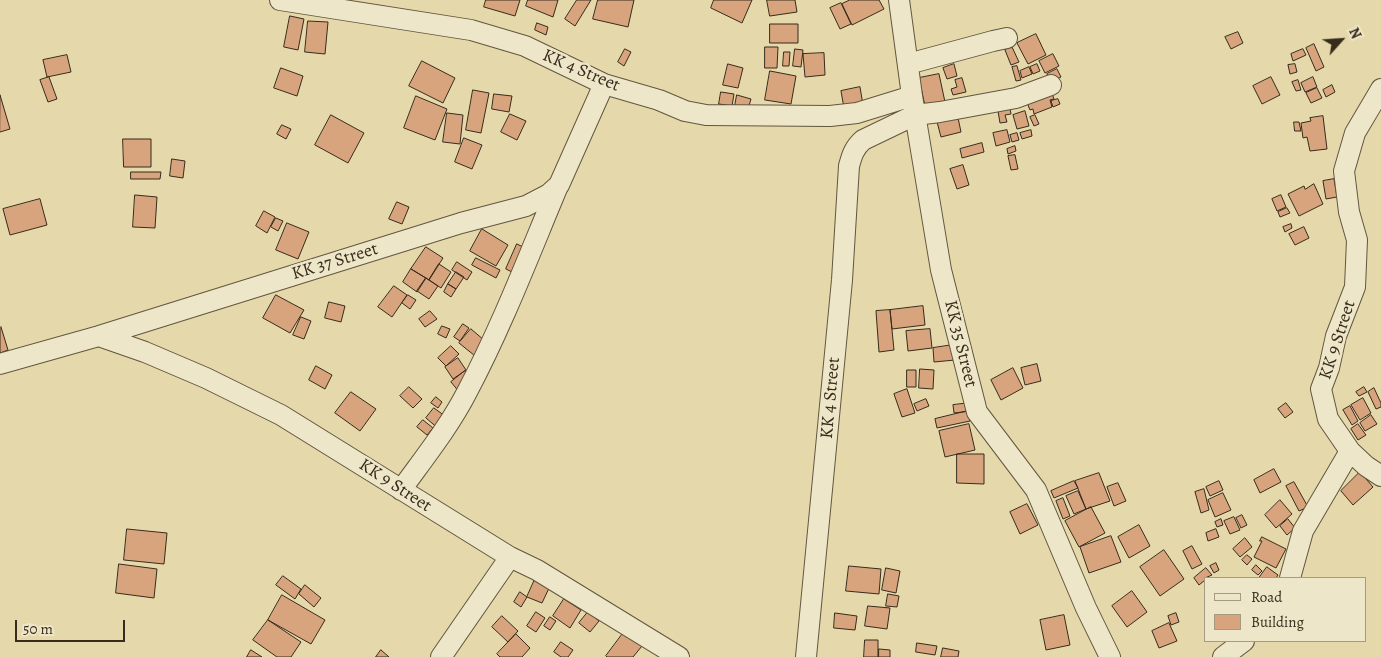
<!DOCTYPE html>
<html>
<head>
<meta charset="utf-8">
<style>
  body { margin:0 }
  #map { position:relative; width:1381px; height:657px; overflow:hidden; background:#e5d8aa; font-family:Alegreya,serif }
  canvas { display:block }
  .legend { position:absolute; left:1204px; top:577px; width:162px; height:65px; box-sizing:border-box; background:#eee6c8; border:1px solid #a59b83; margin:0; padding:6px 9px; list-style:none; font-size:15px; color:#372b1c }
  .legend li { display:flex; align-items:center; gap:10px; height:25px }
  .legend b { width:25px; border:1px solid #a59b83 }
  .north { position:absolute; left:1316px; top:15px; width:50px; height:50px; -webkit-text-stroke:4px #eee6c8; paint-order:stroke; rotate:64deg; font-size:14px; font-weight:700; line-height:20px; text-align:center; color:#372b1c }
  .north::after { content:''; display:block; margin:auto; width:18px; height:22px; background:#372b1c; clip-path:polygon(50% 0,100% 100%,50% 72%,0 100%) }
  .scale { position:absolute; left:15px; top:620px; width:110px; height:22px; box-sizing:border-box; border:2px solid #372b1c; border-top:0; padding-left:6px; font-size:15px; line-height:18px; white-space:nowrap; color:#372b1c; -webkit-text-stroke:4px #eee6c8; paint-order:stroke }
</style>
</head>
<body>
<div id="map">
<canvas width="1381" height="657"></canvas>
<ul class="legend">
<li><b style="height:6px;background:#eee6c8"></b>Road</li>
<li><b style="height:14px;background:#d8a47d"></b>Building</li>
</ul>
<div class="north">N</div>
<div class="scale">50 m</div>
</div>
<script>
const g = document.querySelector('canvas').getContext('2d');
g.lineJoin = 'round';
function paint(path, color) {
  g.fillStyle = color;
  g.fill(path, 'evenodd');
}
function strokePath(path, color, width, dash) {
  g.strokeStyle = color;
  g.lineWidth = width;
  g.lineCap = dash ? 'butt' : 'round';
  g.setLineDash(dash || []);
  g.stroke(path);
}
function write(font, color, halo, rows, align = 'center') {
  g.font = font + ' Alegreya,serif';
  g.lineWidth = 5;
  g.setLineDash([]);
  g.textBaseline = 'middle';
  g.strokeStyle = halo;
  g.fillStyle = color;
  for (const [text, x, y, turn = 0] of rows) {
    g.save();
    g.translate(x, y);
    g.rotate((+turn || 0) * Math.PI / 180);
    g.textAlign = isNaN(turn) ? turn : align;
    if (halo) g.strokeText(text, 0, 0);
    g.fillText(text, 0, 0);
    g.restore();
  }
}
const building = new Path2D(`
  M486,0H520L515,16L484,7Z
  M528,0H558L553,17L526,6Z
  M577,0H591L575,26L565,19Z
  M598,0H634L628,27L593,19Z
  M714,0H752L742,23L711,8Z
  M767,0H795L797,12L770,16Z
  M850,0H879L884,9L852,25L842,4Z
  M841,3L851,24L840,29L830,8Z
  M290,16L304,19L298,50L284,47Z
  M308,21L328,22L325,54L305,52Z
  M537,23L548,27L546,35L535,30Z
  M770,24H798V43H770Z
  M1238,32L1243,43L1231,49L1225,37Z
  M1036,34L1046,55L1028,64L1017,43Z
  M1314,44L1324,67L1316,71L1306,48Z
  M765,47H778L777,68H765Z
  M1012,47L1019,62L1011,65L1005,50Z
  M625,49L631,52L624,66L618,62Z
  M795,49L803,50L801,67L793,66Z
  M1303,49L1306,55L1293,61L1291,54Z
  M784,52H790L789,66H783Z
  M824,53L825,75L805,77L803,54Z
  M1053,54L1059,66L1045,73L1039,61Z
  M67,55L71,72L47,77L43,60Z
  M422,61L455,78L443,103L409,86Z
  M728,64L743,68L738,88L723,85Z
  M954,64L957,76L947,79L943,68Z
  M1037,64L1040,71L1033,74L1030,67Z
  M1295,64L1297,72L1290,74L1288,65Z
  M1017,66L1021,80L1016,81L1012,67Z
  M1029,67L1032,74L1022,78L1020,71Z
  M281,68L303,76L297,96L274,88Z
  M1057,69L1061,77L1051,82L1047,74Z
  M770,71L796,76L791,104L765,100Z
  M939,74L945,102L925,106L919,78Z
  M49,77L57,99L48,102L40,80Z
  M1271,77L1280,95L1262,104L1253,86Z
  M1313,77L1317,87L1305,92L1301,83Z
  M962,78L966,92L953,95L951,89L957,87L955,80Z
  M1298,80L1301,90L1296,91L1292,82Z
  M1332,85L1335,92L1326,97L1323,90Z
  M860,87L863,105L844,108L841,91Z
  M1050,88L1054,99L1050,100L1052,107L1034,114L1033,109L1030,110L1025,98Z
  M1317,88L1322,98L1311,103L1306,93Z
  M473,90L489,93L481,133L466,130Z
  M721,92L734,94L732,106L719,104Z
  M494,94L512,96L509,112L492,109Z
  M0,95L10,129L0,132Z
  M737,95L751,99L748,109L735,106Z
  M416,96L447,109L435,140L404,128Z
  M1058,99L1060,104L1053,107L1051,101Z
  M1009,103L1011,114L1005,115L1007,122L1000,123L997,105Z
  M1025,111L1029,126L1017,129L1013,115Z
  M447,113L463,115L460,144L443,142Z
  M957,113L961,132L941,137L936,118Z
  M510,114L526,121L517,140L501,132Z
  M331,115L364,133L348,163L315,145Z
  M1035,115L1039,124L1034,126L1030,117Z
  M1323,116L1327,149L1310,151L1307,137L1303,138L1301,123L1311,121L1310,118Z
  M1294,122H1299L1301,131H1295Z
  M282,125L291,129L286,139L277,134Z
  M1007,130L1010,142L996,146L993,133Z
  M1031,130L1032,136L1022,139L1020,133Z
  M1017,133L1019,140L1012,142L1010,135Z
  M464,138L482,145L472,169L455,162Z
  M123,139H151V167H124Z
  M982,143L984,152L962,158L960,149Z
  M1015,146L1016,151L1008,154L1007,149Z
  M1015,155L1018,169L1011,170L1008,156Z
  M172,159L185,161L183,178L170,176Z
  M963,165L969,185L957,189L950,169Z
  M131,172H161L160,179H131Z
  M1334,179L1337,197L1326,199L1323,181Z
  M1314,184L1323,204L1299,216L1288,194L1304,186L1305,189Z
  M135,195L157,197L155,228L133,227Z
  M1281,195L1286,207L1277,211L1272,199Z
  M40,199L47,225L10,235L3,209Z
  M397,202L409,207L402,224L389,219Z
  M1287,208L1290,213L1280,217L1278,212Z
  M264,211L275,217L267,233L256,226Z
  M276,218L283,221L278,231L271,227Z
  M287,223L309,232L298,259L276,250Z
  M1291,224L1292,228L1285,232L1283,227Z
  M1304,227L1309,238L1295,245L1289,234Z
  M482,229L508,245L496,266L470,251Z
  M517,244L525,248L514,273L506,269Z
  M426,247L443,258L429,280L411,269Z
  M476,258L500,270L496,278L472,265Z
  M457,262L472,272L467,280L452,270Z
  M439,264L451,272L441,288L429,280Z
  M411,269L426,278L417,292L403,282Z
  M456,272L464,277L456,289L448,284Z
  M426,278L438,286L429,299L417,291Z
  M448,284L456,289L451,297L444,292Z
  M394,286L407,295L392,317L378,307Z
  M276,295L304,310L290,333L263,318Z
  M408,295L416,300L410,309L402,303Z
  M329,302L345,306L341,322L325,318Z
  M923,306L925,325L892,329L890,310Z
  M890,310L894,350L879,352L876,311Z
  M430,311L437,319L425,327L419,319Z
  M301,317L311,321L304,339L293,335Z
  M463,324L469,328L460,341L454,337Z
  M442,326L450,329L446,338L438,334Z
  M1,327L8,350L0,353V328Z
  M471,329L491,346L480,360L459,343Z
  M930,329L932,348L908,351L906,331Z
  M953,345L955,360L934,362L933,348Z
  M451,346L459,354L446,366L438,358Z
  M458,358L466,370L453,379L445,367Z
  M1037,364L1041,381L1025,385L1021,368Z
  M316,366L332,375L325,389L309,380Z
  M1013,368L1023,388L1001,400L991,380Z
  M920,369L934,370L933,389L919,388Z
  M907,370H916V387H907Z
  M465,371L474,381L460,393L451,382Z
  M409,387L422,399L413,408L400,396Z
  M1364,387L1367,392L1359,396L1356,392Z
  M1374,388L1381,403V407L1376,409L1368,392Z
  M907,389L915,413L902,417L894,394Z
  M351,392L376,409L360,431L335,413Z
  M436,397L442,402L438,408L431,403Z
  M1363,398L1371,413L1360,420L1351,405Z
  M926,399L929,406L917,411L914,404Z
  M970,403L971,411L954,413L953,405Z
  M1286,403L1293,412L1285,418L1278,409Z
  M1350,406L1358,421L1352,425L1343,410Z
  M434,408L449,419L440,430L426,418Z
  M968,411L970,421L937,428L935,419Z
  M1371,415L1377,424L1365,431L1360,423Z
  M423,420L433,428L427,435L417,427Z
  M969,424L975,450L945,457L939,431Z
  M1358,424L1366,435L1358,440L1351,429Z
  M957,454H984V484L957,483Z
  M1274,469L1281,482L1260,493L1254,480Z
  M1360,472L1373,487L1353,505L1341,491Z
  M1099,473L1110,501L1086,509L1075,481Z
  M1074,481L1078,488L1054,498L1051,491Z
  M1219,481L1223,490L1210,496L1206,487Z
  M1294,482L1308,507L1299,511L1286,486Z
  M1118,483L1126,501L1114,506L1107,487Z
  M1204,489L1209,510L1201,513L1195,492Z
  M1078,491L1086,509L1074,514L1066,496Z
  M1223,493L1231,510L1215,517L1208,500Z
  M1063,498L1070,516L1063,519L1056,501Z
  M1280,500L1292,514L1276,528L1265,515Z
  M1027,504L1038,525L1020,534L1010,512Z
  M1091,507L1105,533L1079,547L1065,521Z
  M1242,515L1247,525L1241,528L1236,518Z
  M1234,517L1240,530L1230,534L1224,521Z
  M1221,519L1223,525L1217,527L1215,522Z
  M1288,519L1295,528L1287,535L1280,526Z
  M1139,525L1150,546L1129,558L1118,537Z
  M127,529L167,533L164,564L124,560Z
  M1216,529L1219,537L1208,541L1206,533Z
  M1111,536L1121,562L1089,573L1080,547Z
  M1262,537L1286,549L1276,568L1254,557L1262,541H1260Z
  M1245,538L1252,547L1240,557L1233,549Z
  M1192,546L1202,564L1192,569L1183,551Z
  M1164,550L1184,579L1160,596L1140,567Z
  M1247,555L1252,559L1247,565L1242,560Z
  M1216,563L1219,570L1214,573L1210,566Z
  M119,564L157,569L154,598L116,593Z
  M1256,565L1262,571L1258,575L1252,570Z
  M849,566L881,569L879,594L846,591Z
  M1267,567L1278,575L1276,578H1259Z
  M886,568L900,571L896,593L882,590Z
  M1206,568L1212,575L1205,578V580L1199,585L1194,578Z
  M283,576L301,589L295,599L276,585Z
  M536,577L551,584L542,603L527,597Z
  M305,585L321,598L314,607L299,594Z
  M1132,591L1147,612L1127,627L1112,606Z
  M520,592L527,597L521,607L514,602Z
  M888,594L899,596L897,607L886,606Z
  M282,595L325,620L311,644L268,620Z
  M564,599L581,610L570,628L553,616Z
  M868,606L890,608L887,629L865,626Z
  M536,612L545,618L536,632L527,626Z
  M588,612L599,621L590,632L579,623Z
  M835,613L857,616L855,630L834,628Z
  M1176,613L1179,622L1171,625L1168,616Z
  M1064,615L1070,645L1046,650L1040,620Z
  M502,616L518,631L508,642L492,627Z
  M550,617L556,621L550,630L544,626Z
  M268,620L301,642L291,657H277L253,640Z
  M1169,623L1177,641L1159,648L1152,631Z
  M624,632L642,646L633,657H607L606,656Z
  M516,634L530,648L522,657H500L497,654Z
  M865,640H878V657H864Z
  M561,642L573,650L568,657H561L554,652Z
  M917,643L937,646L935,655L916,652Z
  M943,648L959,651L958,657H941Z
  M879,649L890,650V657H879Z
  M251,650L262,657H247Z
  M381,650L389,657H376Z`);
const minor = new Path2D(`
  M280,0L471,30L525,46L604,84L659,100L685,111L706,115L830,116L857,113L912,96
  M899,0L912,96L941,270L977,412L1036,490L1086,608L1110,657
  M908,64L993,41L1007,38
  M99,336L145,352L206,378L281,415L510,557L537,570L679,657
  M0,364L99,336L461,223L526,206L549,194L559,185L604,84
  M1350,451L1366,466L1381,476
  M401,490C424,458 449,427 467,392C502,326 529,255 558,186
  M1290,578L1303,531L1350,451L1328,419L1321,389L1329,368L1336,336L1355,287L1357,240L1349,212L1344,171L1355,133L1381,89
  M441,657L510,557
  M806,657L842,280L849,166C852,155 854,148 863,140L915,115L940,112L1016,98L1051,85
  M1223,657L1244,641`);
const streetNames = [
  ["KK 4 Street",581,71,23],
  ["KK 37 Street",335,262,-17],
  ["KK 9 Street",1338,340,-72],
  ["KK 35 Street",960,344,76],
  ["KK 4 Street",831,398,-85],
  ["KK 9 Street",395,486,33]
];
paint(building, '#d8a47d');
strokePath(building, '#372b1c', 1);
strokePath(minor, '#625640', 22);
strokePath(minor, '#eee6c8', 20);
write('18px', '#372b1c', '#eee6c8', streetNames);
</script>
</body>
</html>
